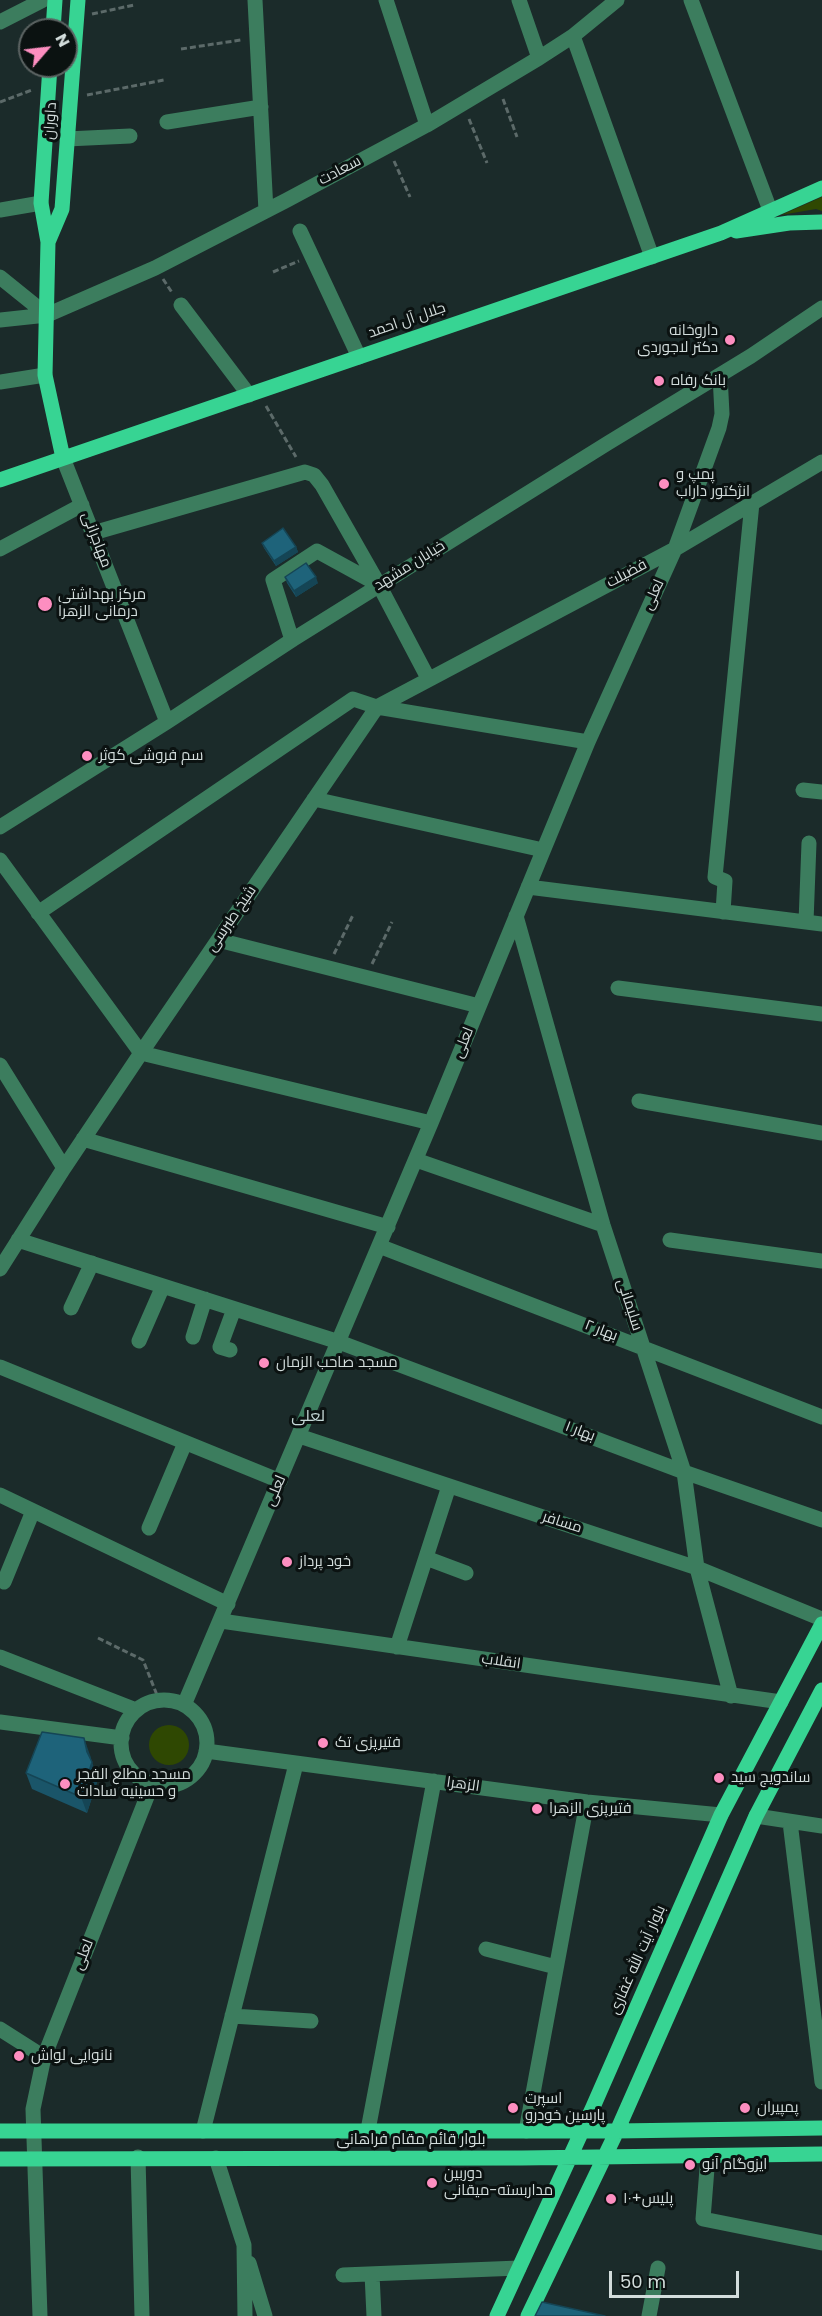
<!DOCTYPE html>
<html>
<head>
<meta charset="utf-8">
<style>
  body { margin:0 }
  #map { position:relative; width:822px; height:2316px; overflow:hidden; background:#1b2b2a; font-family:Poppins,sans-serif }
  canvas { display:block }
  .north { position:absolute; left:18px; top:18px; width:60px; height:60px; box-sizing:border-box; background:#0b1211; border:2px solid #5b6362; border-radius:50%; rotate:62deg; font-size:16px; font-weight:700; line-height:24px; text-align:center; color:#d3dddc }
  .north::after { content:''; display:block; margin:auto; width:21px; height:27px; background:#fd8ec0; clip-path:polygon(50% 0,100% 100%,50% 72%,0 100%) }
  .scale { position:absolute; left:609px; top:2271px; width:130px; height:27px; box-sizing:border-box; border:3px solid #d3dddc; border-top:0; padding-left:8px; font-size:18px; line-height:21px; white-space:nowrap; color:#d3dddc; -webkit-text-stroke:4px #0b1211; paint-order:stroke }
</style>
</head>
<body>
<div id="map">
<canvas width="822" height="2316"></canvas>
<div class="north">N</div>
<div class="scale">50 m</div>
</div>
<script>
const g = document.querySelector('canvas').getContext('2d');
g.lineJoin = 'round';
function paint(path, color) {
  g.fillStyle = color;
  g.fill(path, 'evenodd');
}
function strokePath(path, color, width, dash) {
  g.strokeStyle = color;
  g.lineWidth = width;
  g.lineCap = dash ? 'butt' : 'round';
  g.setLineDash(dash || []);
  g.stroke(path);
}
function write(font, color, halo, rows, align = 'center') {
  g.font = font + ' Poppins,Cairo,sans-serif';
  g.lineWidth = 6;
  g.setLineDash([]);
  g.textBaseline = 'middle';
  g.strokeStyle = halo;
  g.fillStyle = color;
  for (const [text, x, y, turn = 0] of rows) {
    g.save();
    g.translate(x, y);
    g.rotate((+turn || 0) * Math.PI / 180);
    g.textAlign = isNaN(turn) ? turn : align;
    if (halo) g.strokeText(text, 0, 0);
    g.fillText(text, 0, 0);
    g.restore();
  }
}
const green = new Path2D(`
  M822,197V211L816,209L781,215Z
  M149 1745a20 20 0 1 1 40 0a20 20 0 1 1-40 0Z`);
const path = new Path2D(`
  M92,14L134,5
  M181,49L241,40
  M87,95L164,80
  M503,99L517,137
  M0,102L32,90
  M469,119L487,163
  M394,161L410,197
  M273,272L299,261
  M163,279L173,294
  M266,406L296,457
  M334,954L353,915
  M372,964L392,922
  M98,1638L143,1660L159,1700`);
const minor = new Path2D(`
  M255,0L266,211
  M386,0L427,125
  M519,0L539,58
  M691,0L770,210
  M0,22L43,0
  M573,36L652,257
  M167,122L261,107
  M67,139L130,136
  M0,210L41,203
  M300,231L359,357
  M0,277L47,315
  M181,305L249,395
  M0,320L47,315L155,268L287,200L427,125L539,58L573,36L617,0
  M0,382L45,375
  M63,458L167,722
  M93,533L305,472L314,475L322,485L379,585L428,678
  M0,549L82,505
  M292,640L273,580L317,551L379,585
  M803,790L822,792
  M314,799L543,850
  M0,827L167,722L292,640L608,443L751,356L822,308
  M0,860L141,1053L431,1123
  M528,887L822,924
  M723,912L725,881L715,877L752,503
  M38,913L353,699L377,707L588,742
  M516,916L603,1225L684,1472L697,1568L731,1696
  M806,922L809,843
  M218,940L479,1006
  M618,988L822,1014
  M0,1065L64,1168
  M639,1101L822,1133
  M83,1139L388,1227
  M416,1160L603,1225
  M18,1240L339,1342L684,1472L822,1520
  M670,1240L822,1261
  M379,1246L822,1417
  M0,1269L64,1168L141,1053L377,707L675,549L822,462
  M71,1308L92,1263
  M193,1337L205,1299
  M139,1341L163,1286
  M230,1350L220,1347L234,1309
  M0,1367L280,1481
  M299,1436L697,1568L822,1619
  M0,1495L228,1604
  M149,1528L185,1443
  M426,1558L466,1573
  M4,1582L33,1511
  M221,1621L781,1702
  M397,1647L449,1486
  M0,1657L136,1710
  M121 1743a43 43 0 1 1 86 0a43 43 0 1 1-86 0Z
  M184,1705L431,1123L588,742L675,549L719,428L722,414L720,375
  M0,1722L122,1738
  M206,1751L587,1802L721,1815
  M756,1816L822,1826
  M790,1822L822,2082
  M486,1949L556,1967
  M232,2016L311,2021
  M0,2029L44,2057
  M368,2130L434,1781
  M203,2131L296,1764
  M526,2131L587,1802
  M708,2156L703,2219L822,2243
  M138,2157L142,2316
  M216,2158L244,2245L245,2316
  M249,2263L265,2316
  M372,2274L374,2316
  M343,2275L519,2268
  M40,2316L33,2109L44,2057L152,1784
  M649,2316L658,2268`);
const major = new Path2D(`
  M53,30L55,0
  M50,66L41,203L48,242L45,375L63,458
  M736,231L789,223L822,222
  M48,242L62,209L78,0
  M0,480L721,233L822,188
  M0,2131H617L822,2128
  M0,2159L522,2158L822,2154
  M497,2316L593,2107L721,1815L822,1624
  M528,2316L617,2131L756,1816L822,1690`);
const wall = new Path2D(`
  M262,543L296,547L298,552L276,566L264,548Z
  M285,577L318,583L296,597L287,583Z
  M90,1755L91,1761L98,1779L87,1813L32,1789L26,1773Z`);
const shadedWall = new Path2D(`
  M296,547L298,552L276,566L274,561Z
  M316,577L318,583L296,597L294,591Z
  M84,1738L90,1755L92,1763V1762L98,1779L87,1813L81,1797L87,1752Z`);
const building = new Path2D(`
  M283,528L296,547L274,561L262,543Z
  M306,563L316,577L294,591L285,577Z
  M42,1732L84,1738L87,1752L92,1762L81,1797L26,1773Z
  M542,2302L605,2316H535Z`);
const markers = [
  [730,340,6,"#fd8ec0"],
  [659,381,6,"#fd8ec0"],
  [664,484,6,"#fd8ec0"],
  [45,604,8,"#fd8ec0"],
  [87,756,6,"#fd8ec0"],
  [264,1363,6,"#fd8ec0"],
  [287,1562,6,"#fd8ec0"],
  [323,1743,6,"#fd8ec0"],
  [719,1778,6,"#fd8ec0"],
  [65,1784,6,"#fd8ec0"],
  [537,1809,6,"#fd8ec0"],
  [19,2056,6,"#fd8ec0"],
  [513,2108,6,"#fd8ec0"],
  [745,2108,6,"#fd8ec0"],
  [690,2165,6,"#fd8ec0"],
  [432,2183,6,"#fd8ec0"],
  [611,2199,6,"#fd8ec0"]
];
const streetNames = [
  ["داوران",51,121,-86],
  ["سعادت",340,171,-28],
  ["جلال آل احمد",407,321,-19],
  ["مهاجرانی",96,540,69],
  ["خیابان مشهد",410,566,-32],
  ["فضیلت",627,574,-28],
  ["لعلی",654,595,-66],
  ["شیخ طبرسی",232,919,-56],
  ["لعلی",464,1043,-68],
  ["سلیمانی",629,1305,72],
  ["بهار ۲",601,1331,21],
  ["بهار ۱",580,1432,21],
  ["لعلی",276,1491,-67],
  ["مسافر",562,1523,18],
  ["انقلاب",501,1662,8],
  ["الزهرا",463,1785,8],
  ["لعلی",84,1955,-69],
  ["بلوار آیت الله غفاری",638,1960,-66],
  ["بلوار قائم مقام فراهانی",411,2140]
];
const poiNames = [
  ["داروخانه",718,331,"right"],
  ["دکتر لاجوردی",718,348,"right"],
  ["بانک رفاه",671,381],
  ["پمپ و",676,475],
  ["انژکتور داراب",676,492],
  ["مرکز بهداشتی",58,595],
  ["درمانی الزهرا",58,612],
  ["سم فروشی کوثر",99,756],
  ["مسجد صاحب الزمان",276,1363],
  ["خود پرداز",299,1562],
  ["فتیرپزی تک",335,1743],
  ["مسجد مطلع الفجر",77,1775],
  ["و حسینیه سادات",77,1792],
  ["ساندویچ سید",731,1778],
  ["فتیرپزی الزهرا",549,1809],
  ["نانوایی لواش",31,2056],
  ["اسپرت",525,2099],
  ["پارسین خودرو",525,2116],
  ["پمپیران",757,2108],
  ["ایزوگام آنو",702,2165],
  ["دوربین",444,2174],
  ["مداربسته-میقانی",444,2191],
  ["پلیس+۱۰",623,2199]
];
const neighbourhoodNames = [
  ["لعلی",308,1417]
];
paint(green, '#2f4802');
strokePath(path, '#5c6a69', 3, [6, 3]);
strokePath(minor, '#3c7d5e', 15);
strokePath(major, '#37d493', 15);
paint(wall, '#1a5569');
paint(shadedWall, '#154555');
paint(building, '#1e637a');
strokePath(building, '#154555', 1.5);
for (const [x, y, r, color] of markers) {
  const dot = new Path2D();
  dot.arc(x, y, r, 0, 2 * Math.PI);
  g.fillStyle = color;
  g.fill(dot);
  strokePath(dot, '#0b1211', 2);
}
write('15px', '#d3dddc', '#0b1211', streetNames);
write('15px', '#d3dddc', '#0b1211', poiNames, 'left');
write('16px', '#c7dad9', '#0b1211', neighbourhoodNames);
</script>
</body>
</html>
